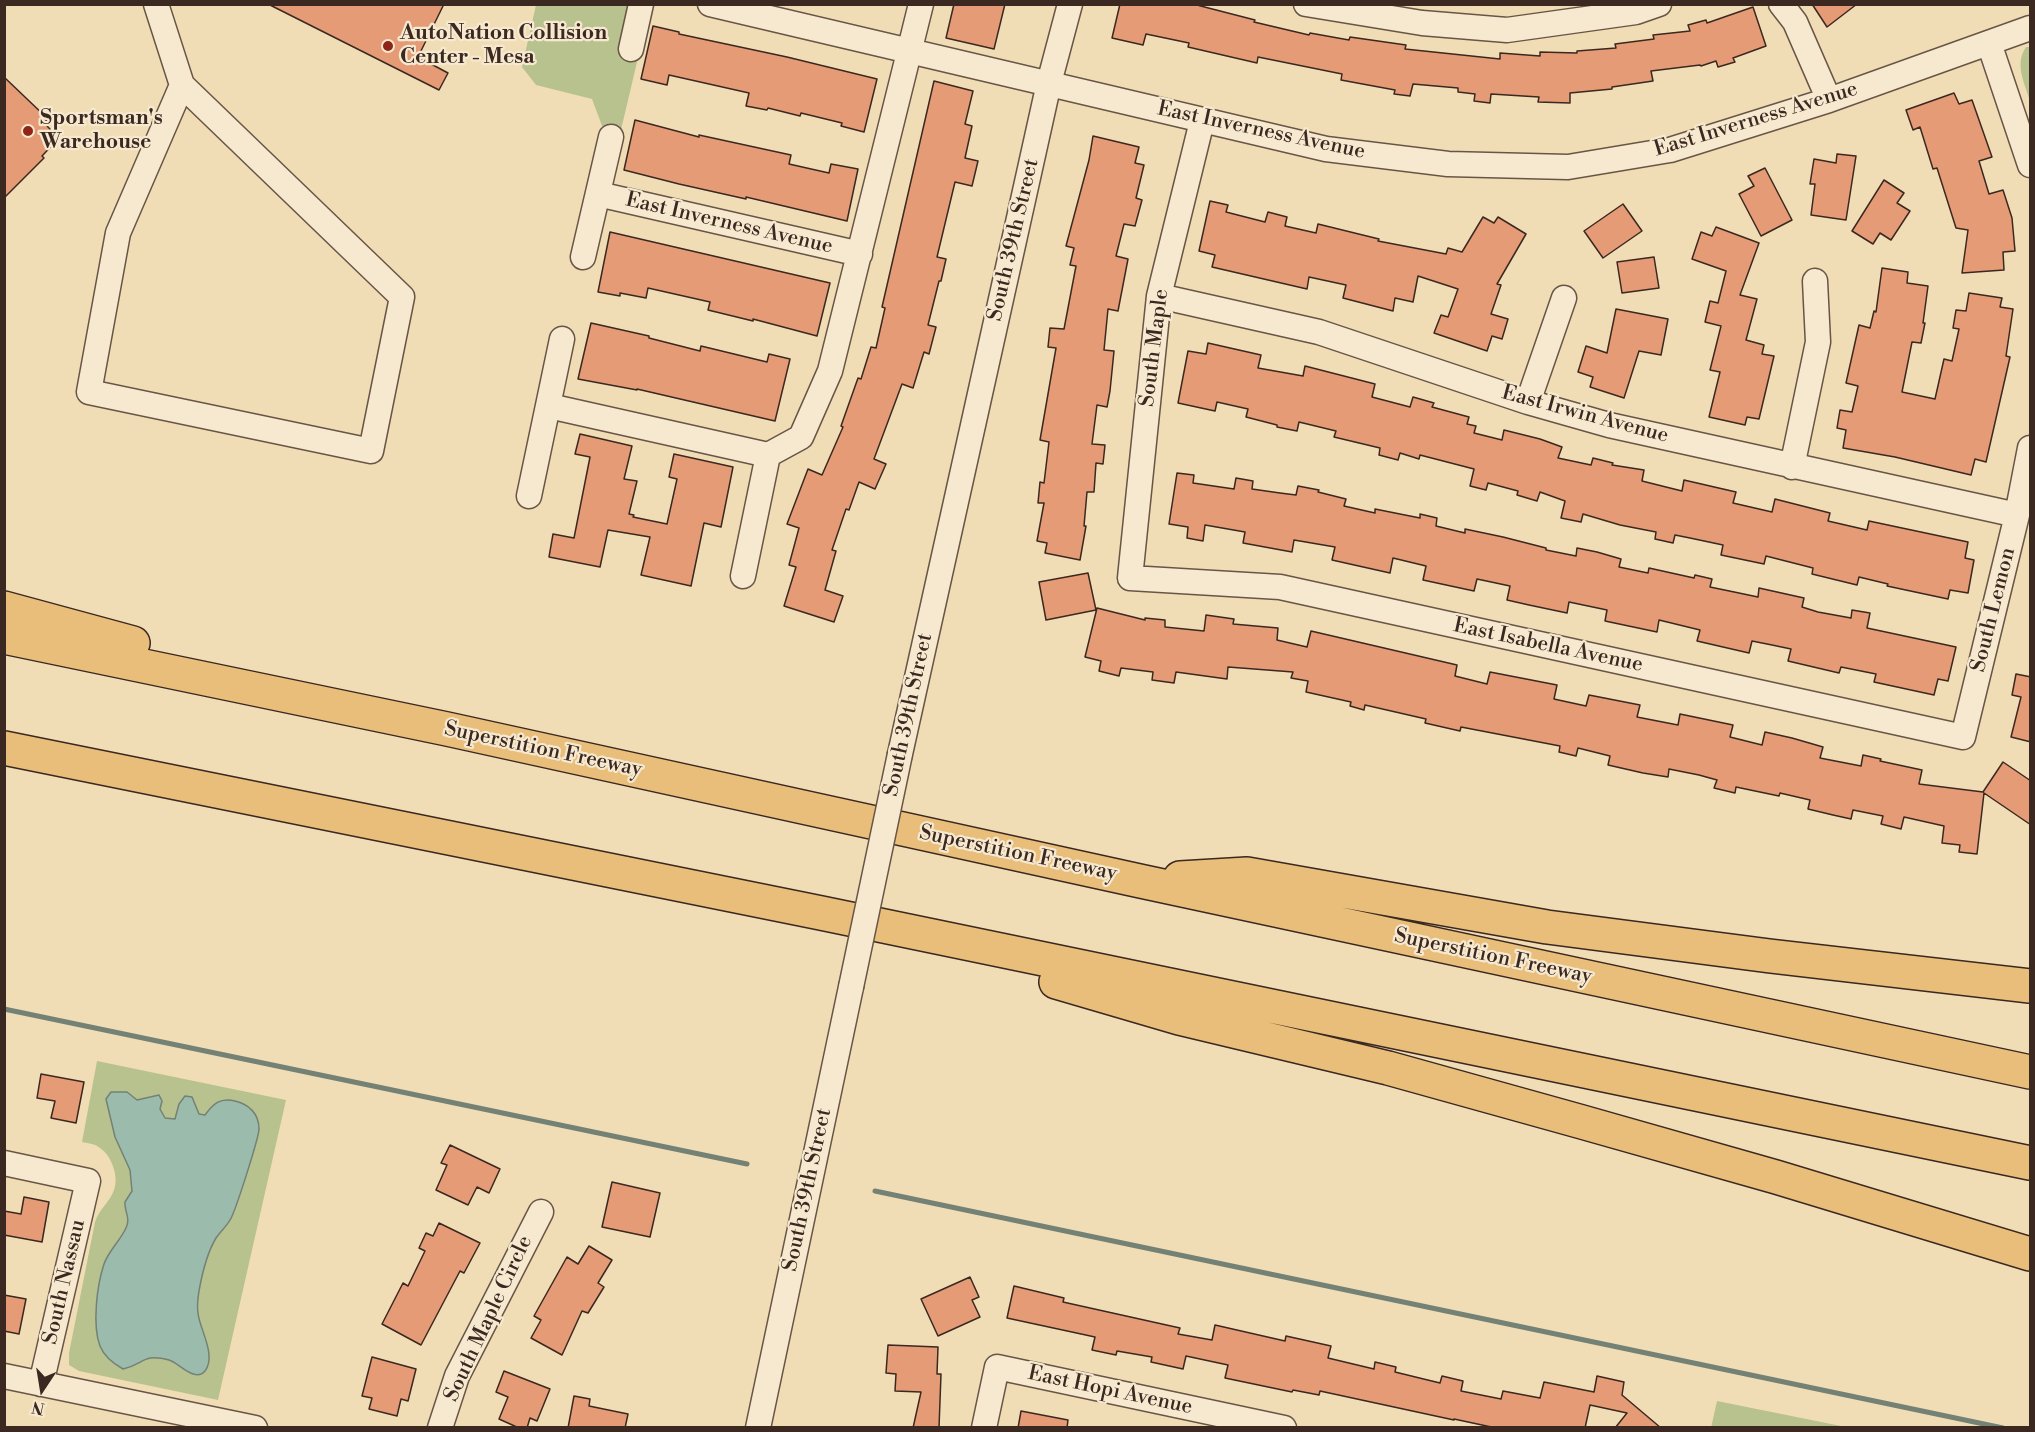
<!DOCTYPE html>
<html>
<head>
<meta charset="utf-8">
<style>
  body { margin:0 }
  #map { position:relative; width:2035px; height:1432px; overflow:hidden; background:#f1ddb5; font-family:"Libre Bodoni",serif }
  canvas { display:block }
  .frame { position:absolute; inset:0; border:6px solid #3a2821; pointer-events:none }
  .north { position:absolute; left:12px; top:1360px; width:60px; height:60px; -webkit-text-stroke:4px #f6e9cf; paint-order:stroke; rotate:192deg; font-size:16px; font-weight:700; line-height:24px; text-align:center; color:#3a2821 }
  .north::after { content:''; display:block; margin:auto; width:21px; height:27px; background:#3a2821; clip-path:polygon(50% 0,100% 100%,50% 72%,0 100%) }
</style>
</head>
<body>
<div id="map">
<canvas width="2035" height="1432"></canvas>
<div class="frame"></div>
<div class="north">N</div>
</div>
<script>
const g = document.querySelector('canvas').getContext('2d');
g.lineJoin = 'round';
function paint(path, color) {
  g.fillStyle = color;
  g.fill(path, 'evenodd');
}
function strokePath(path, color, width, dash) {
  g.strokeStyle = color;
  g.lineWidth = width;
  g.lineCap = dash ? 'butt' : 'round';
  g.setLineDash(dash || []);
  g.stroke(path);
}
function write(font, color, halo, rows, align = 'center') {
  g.font = font + ' "Libre Bodoni",serif';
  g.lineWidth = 4.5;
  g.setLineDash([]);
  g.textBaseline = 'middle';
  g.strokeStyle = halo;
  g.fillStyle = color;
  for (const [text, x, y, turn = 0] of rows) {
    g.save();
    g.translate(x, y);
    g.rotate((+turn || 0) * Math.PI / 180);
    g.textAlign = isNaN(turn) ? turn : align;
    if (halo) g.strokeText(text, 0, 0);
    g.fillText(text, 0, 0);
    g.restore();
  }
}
const green = new Path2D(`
  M536,5H633L638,58L620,134L604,131L592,99L536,85L522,67Z
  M2026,47H2030V101C2025,84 2014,64 2026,47Z
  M97,1061L286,1100L218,1400L79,1371L69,1365V1353L95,1222C99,1209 110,1202 114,1190C119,1177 112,1156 100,1148C96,1144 87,1143 82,1142Z
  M1717,1401L1846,1427L1711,1428Z`);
const water = new Path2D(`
  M111,1092H127L137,1100L159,1095L162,1101L160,1109L165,1118L175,1119L179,1104L185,1096L192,1097L199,1114L205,1115C213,1104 220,1097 235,1101C248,1104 259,1113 259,1129C259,1137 235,1213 230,1220C226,1227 220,1232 216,1238C207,1253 202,1274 199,1291C198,1297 197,1307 198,1313C199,1328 217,1355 205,1371C195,1383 179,1363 169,1360C142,1353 145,1364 123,1369C114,1364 104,1356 100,1346C92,1325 97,1285 104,1264C109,1250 120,1241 126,1228C131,1218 124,1211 125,1202L132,1191L130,1170L115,1137L106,1099Z`);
const stream = new Path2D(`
  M4,1009L747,1164
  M875,1191L2003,1428`);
const building = new Path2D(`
  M268,4H444L418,57L448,73L439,90Z
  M954,4H1005L994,49L946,38Z
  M1120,4H1193L1255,20L1254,22L1309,35L1310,33L1349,40L1350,37L1406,45L1405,49L1500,59V53L1540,56V52L1577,53V51L1616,48L1615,44L1654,39L1653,35L1690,31L1688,25L1706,20L1707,23L1753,7L1766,46L1733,58L1735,62L1718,67L1716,61L1701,66L1700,65L1651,71L1653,81L1612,87V89L1570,93V103L1538,102L1539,97L1491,94L1490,103L1474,101L1475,94L1458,92V88L1413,84L1410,96L1394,94L1395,90L1341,80L1342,74L1258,57L1257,63L1188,47L1189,43L1146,34L1143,45L1112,38Z
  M1812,4H1857L1827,27Z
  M653,26L679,32V34L787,57L877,79L864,132L841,126L842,123L801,113L800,116L768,108L767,110L746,106L749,93L669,75L667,85L641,79Z
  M4,77L48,119L44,123L59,138L42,156L44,158L4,198Z
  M934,81L973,91L965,124L972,126L965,158L978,161L972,186L955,182L937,257L946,259L941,281H939L928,325L936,327L929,354L924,352L913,388L902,384L874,459L886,464L875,489L859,482L849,510L846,509L832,550L836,551L825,590L843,596L834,622L784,606L796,567L789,565L799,528L787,524L808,469L822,475L843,427L841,426L858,378L861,379L871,347L876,348L885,308L882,307Z
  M1954,93L1959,104L1972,100L1992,157L1979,161L1989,194L2003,190L2012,218L2015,251L2003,252L2004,270L1962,273L1968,230L1956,228L1937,168L1933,169L1920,127L1913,130L1906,110Z
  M635,120L699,137V135L791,155L789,164L829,173L831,164L858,169L847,221L746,197V199L679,184L624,170Z
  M1093,136L1139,147L1135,163L1144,165L1136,198L1142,200L1135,226L1124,224L1116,256L1128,259L1118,311L1108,309L1104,350L1114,351L1110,391L1107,407L1097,405L1092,444L1105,445L1103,464L1096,463L1094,492H1087L1084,526H1086L1080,560L1045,553L1047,543L1037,541L1044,503H1038L1040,482L1044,483L1049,442L1040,440L1056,348L1048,347L1050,328L1064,329L1076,266L1070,265L1074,248L1066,246L1089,160Z
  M1837,154L1856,156L1846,220L1811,215L1815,184H1810L1814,159L1836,163Z
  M1765,168L1792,220L1761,236L1739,194L1754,186L1748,176Z
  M1884,180L1904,193L1897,203L1910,211L1891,240L1880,233L1873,244L1852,231Z
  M1210,201L1228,205L1226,212L1265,222L1268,212L1287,217L1285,226L1316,233L1318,224L1379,239L1378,241L1446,254L1448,248L1462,252L1483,217L1494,223L1498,217L1526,234L1497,284L1501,285L1491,314L1508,319L1502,339L1492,336L1487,351L1434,333L1441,315L1448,317L1458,289L1418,276L1413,302L1395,298L1393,311L1343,298L1346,285L1309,277L1307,289L1212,267L1215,255L1199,251Z
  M1623,204L1642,231L1603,258L1584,231Z
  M1716,227L1759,243L1740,295L1757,299L1746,340L1764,345L1762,354L1774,356L1759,419L1747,417L1745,425L1709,417L1720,372L1710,370L1721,326L1705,322L1710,301L1718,303L1726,271L1692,259L1701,232L1712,236Z
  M610,232L830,283L817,336L753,319V321L708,310L710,302L648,288L646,298L620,293V296L598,292Z
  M1654,257L1659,288L1622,293L1617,262Z
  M1882,268L1908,272L1907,283L1928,286L1923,323H1925L1921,343L1912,342L1902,392L1935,399L1944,359L1952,361L1959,329L1953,328L1956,310L1966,311L1969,293L2002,298L2000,307L2013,309L2006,356L2010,357L1986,462L1975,459L1971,475L1895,457L1843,448L1846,430L1837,428L1840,410L1852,412L1858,386L1846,383L1859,325L1870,328L1874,311L1876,312Z
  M1616,309L1668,319L1661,355L1639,351L1624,398L1590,387L1593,377L1578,372L1586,346L1607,353Z
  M591,323L649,336V338L700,351L701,346L767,362L769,354L790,359L775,421L637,389V390L578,379Z
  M1208,343L1261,355L1258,368L1303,376L1305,366L1375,384L1372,397L1410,407L1413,397L1434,403L1432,407L1469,417L1467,424L1476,426L1474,433L1502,440L1504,430L1540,439L1562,447L1558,458L1591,465L1593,458L1613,463L1612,465L1644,470L1642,481L1682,491L1684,480L1736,492L1733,503L1772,512L1775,499L1830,513L1828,521L1867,530L1869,521L1968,542L1965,558L1974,560L1968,593L1950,590L1948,599L1887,586L1888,584L1859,577L1857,585L1812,574L1813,568L1766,556L1764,564L1721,555L1723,545L1690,538L1675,535L1673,543L1655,539L1656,532L1620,525L1583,514L1581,522L1561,518L1565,501L1540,492L1537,501L1517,495L1518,491L1488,483L1486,490L1470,486L1474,469L1420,455L1419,459L1400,453L1398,460L1379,455L1380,448L1334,437L1336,431L1299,422L1297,431L1277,427V425L1246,417L1248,409L1217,402L1215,411L1178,403L1188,351L1206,354Z
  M580,434L632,446L624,479L637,481L629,514L634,515L633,517L667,524L677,479L669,477L674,454L733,467L721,527L704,523L691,586L641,575L650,537L608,530L600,567L549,557L553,534L574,538L590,457L575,454Z
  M1177,473L1194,475L1193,483L1234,489L1236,478L1253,481L1252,489L1280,493L1296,495L1298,486L1319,490L1318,492L1346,499L1344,506L1375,513V509L1420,518V514L1437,518L1436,526L1465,533V529L1503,537L1546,548V550L1576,556L1577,548L1597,552L1621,559L1619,567L1648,573L1649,568L1694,578L1695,575L1712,579L1710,587L1739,593L1758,597L1759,588L1804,598L1802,607L1818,612L1851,618L1852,610L1870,613L1867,628L1956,647L1948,681L1938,679L1934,695L1874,682L1876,674L1841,667L1839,673L1788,661L1791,649L1772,645L1752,641L1749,653L1697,641L1700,630L1659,620L1657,632L1605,621L1607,610L1569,602L1567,613L1529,605L1507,600L1510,586L1477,579L1474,591L1423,580L1426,566L1393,558L1390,573L1332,560L1335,547L1294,540L1292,552L1243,543L1245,532L1205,525L1203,541L1187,538L1188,527L1169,524Z
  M1088,573L1096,610L1046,620L1039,582Z
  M1097,608L1145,620V618L1165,620V627L1204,631L1206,615L1234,619L1233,624L1278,628L1277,640L1307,647L1311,631L1457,665L1455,676L1487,684L1490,672L1557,685L1554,699L1586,706L1589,695L1640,705L1637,717L1678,725L1680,714L1733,725L1730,737L1762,745L1765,732L1792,738L1823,747L1820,758L1861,766L1863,755L1881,759L1880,761L1922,770L1919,784L1983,792L2003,762L2031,781V825L1984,793L1977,854L1959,852L1960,845L1942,843L1944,826L1904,817L1901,829L1881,824L1883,816L1853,810L1851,819L1833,815L1808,809L1810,800L1780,793L1779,796L1736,787L1735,793L1714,788L1717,780L1699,775L1669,769L1668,777L1643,773L1608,765L1610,756L1578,748L1576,756L1559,752L1560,746L1461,727L1460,731L1425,723L1426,719L1365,705L1364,710L1350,706L1351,702L1306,692L1308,681L1291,678L1293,672L1228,667L1227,679L1176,672L1174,683L1152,680L1153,672L1121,668L1119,676L1099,671L1101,661L1085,657Z
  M2016,674L2031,677V742L2011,737L2021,697L2012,695Z
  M41,1074L84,1082L76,1123L51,1118L55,1101L37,1098Z
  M450,1145L500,1169L489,1193L477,1187L468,1205L436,1190L447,1165L441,1163Z
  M612,1182L660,1193L650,1237L602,1227Z
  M24,1197L49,1202L42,1242L4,1235V1211L21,1214Z
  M439,1223L480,1243L464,1273L460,1271L421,1345L382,1324L403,1283L408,1286L425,1251L419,1248L426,1233L433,1236Z
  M589,1246L612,1260L598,1283L604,1287L588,1313L582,1311L562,1355L531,1338L541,1320L534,1316L567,1257L578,1264Z
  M970,1277L979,1297L972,1300L980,1317L938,1336L921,1299Z
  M1014,1286L1064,1298L1063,1302L1180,1328L1178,1334L1212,1340L1215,1325L1285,1341L1286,1336L1331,1346L1328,1358L1374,1369L1375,1362L1396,1367L1395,1372L1440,1383L1442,1376L1463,1381L1461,1391L1501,1399L1503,1391L1540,1398L1544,1382L1594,1392L1597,1376L1624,1382L1622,1395L1661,1428H1615L1627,1413L1590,1405L1585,1428H1496L1454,1419V1420L1320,1391L1319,1395L1293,1390L1292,1392L1225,1378L1228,1365L1186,1356L1183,1369L1151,1362L1152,1357L1117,1351L1116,1355L1092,1350L1095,1337L1007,1318Z
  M4,1295L26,1299L19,1334L4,1331Z
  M888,1345L938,1347L937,1374H941L939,1428H913L921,1392L895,1391L896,1374L886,1373Z
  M372,1357L416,1369L408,1401L401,1399L397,1416L369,1409L372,1398L362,1396Z
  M504,1371L550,1389L537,1421L530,1418L527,1428H519L499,1419L508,1397L496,1392Z
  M574,1396L590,1399L589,1406L628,1414L625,1428H568Z
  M1021,1411L1068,1420L1067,1428H1018Z`);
const minor = new Path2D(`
  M156,4L182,85L402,297L371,451L89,392L118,233L182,85
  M710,4L1326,149L1448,164L1568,167L1670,150L1829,100L2030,28
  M1306,4L1422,23L1507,30L1636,12L1659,4
  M1781,4L1795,22L1829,100
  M1989,43L2030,165
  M631,49L641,4
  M1202,121L1159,296L1130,578L1280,587L1963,737L2017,515L2030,448
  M598,194L860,254
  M583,257L611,137
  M1159,296L1319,332L1528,402L1609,425L2017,515
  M1528,402L1564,298
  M549,406L768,455L801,437L830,371L921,4
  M1792,467L1818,342L1815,281
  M529,496L562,339
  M743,576L768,455
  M900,754L1049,83L1070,4
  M4,1163L88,1181L41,1384
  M4,1376L255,1428
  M440,1428L457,1376L541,1212
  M758,1428L851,987
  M984,1428L997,1367L1284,1428`);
const highway = new Path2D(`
  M4,608L133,643
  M4,637L447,729L1140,881L2030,1072
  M4,748L821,913L2030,1163
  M1180,878L1247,874L1547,927L1770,956L2030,986
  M1056,982L1179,1018L1388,1068L1582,1122L1776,1177L2030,1254`);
const minorBridge = new Path2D(`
  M851,987L900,754`);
const markers = [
  [388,46,6,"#8f2418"],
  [28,131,6,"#8f2418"]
];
const poiNames = [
  ["AutoNation Collision",400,34],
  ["Center - Mesa",400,58],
  ["Sportsman's",40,119],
  ["Warehouse",40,143]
];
const streetNames = [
  ["East Inverness Avenue",1756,120,-17],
  ["East Inverness Avenue",1261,131,12],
  ["East Inverness Avenue",729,224,13],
  ["South 39th Street",1014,240,-77],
  ["South Maple",1155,348,-83],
  ["East Irwin Avenue",1585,415,15],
  ["South Lemon",1994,610,-76],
  ["East Isabella Avenue",1548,646,12],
  ["South 39th Street",909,715,-78],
  ["Superstition Freeway",543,750,12],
  ["Superstition Freeway",1018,854,12],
  ["Superstition Freeway",1493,957,12],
  ["South 39th Street",808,1190,-78],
  ["South Nassau",65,1282,-77],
  ["South Maple Circle",489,1319,-65],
  ["East Hopi Avenue",1110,1391,12]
];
paint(green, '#b8c28f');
paint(water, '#9bbcad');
strokePath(water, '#748175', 1.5);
strokePath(stream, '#748175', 5);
paint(building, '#e59b75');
strokePath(building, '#3a2821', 1.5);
strokePath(minor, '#685546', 27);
strokePath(highway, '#3a2821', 36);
strokePath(minor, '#f6e9cf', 24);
strokePath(highway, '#e8be7a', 33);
strokePath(minorBridge, '#685546', 27, []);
strokePath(minorBridge, '#f6e9cf', 24);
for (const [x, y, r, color] of markers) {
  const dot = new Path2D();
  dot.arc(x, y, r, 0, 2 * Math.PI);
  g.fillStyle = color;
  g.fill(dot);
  strokePath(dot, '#f6e9cf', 2);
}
write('bold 21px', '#3a2821', '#f6e9cf', poiNames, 'left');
write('21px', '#3a2821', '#f6e9cf', streetNames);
</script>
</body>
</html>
